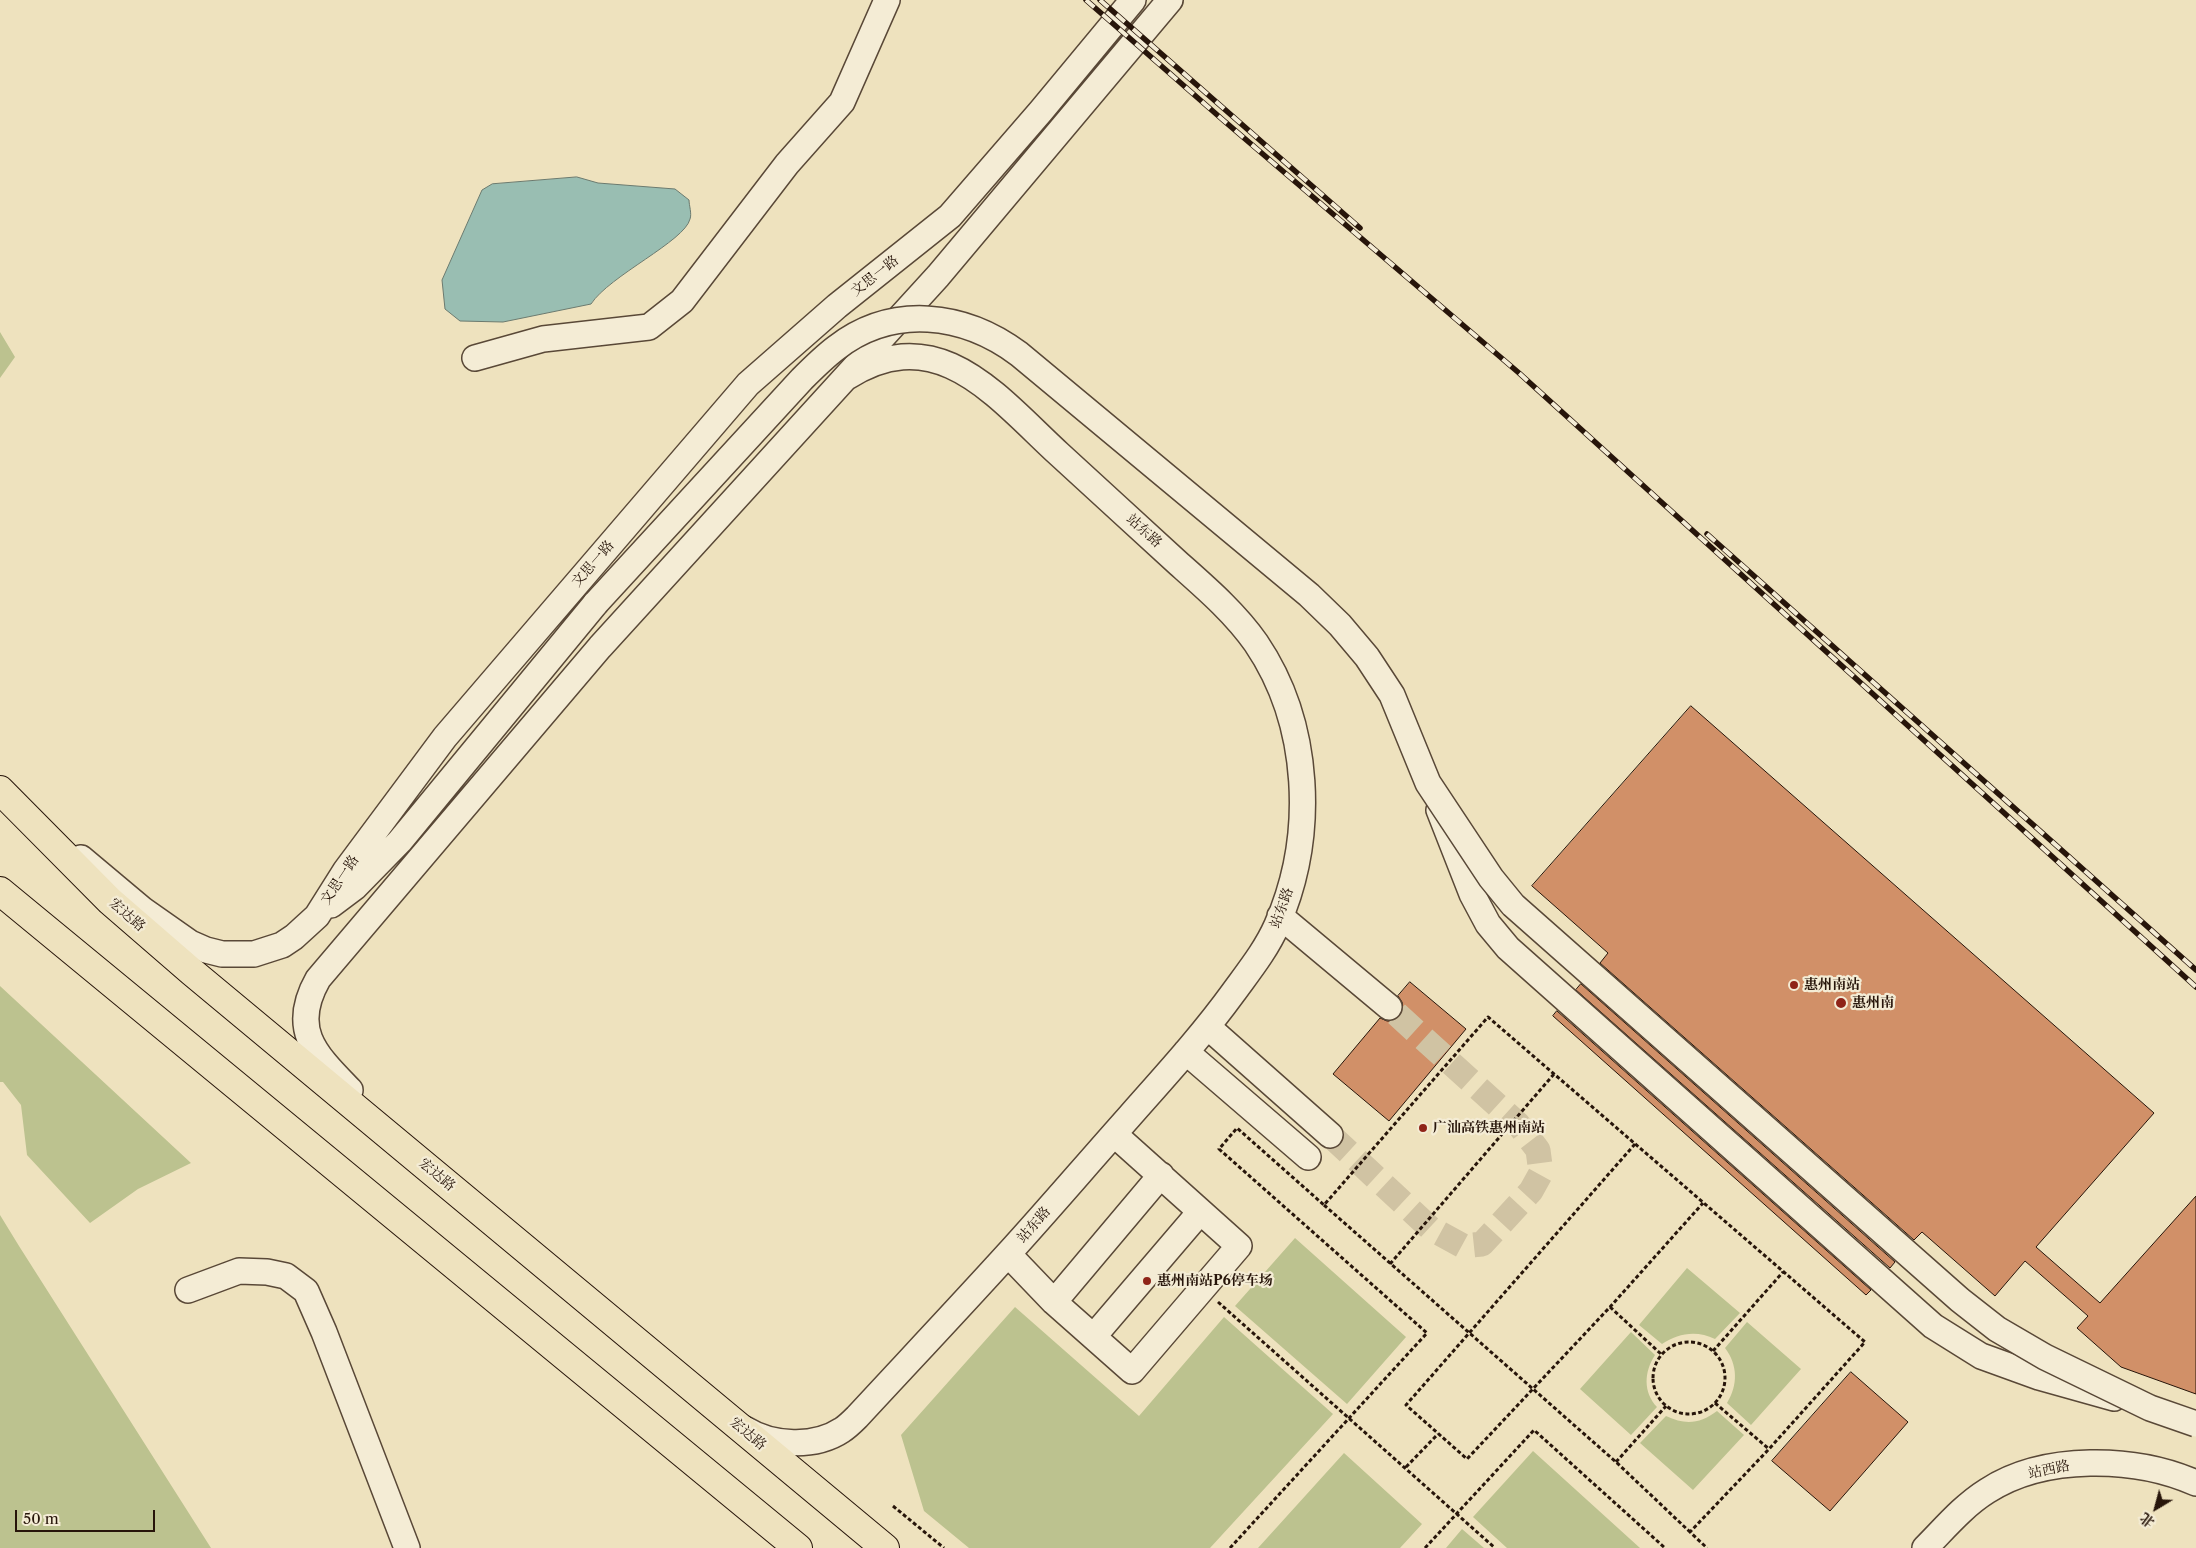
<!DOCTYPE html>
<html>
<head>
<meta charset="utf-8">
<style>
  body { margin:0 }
  #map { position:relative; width:2196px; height:1548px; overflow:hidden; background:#eee2be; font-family:"Libre Caslon Text","Noto Serif SC",serif }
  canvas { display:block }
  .north { position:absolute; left:2131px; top:1483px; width:50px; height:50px; -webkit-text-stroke:4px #f4ecd5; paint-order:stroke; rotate:217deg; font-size:14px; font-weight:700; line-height:20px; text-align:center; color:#27150a }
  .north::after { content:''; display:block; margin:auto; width:18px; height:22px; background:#27150a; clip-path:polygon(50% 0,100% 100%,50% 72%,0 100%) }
  .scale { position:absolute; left:15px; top:1510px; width:140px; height:22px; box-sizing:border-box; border:2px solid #27150a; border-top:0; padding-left:6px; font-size:15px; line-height:18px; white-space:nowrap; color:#27150a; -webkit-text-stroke:4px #f4ecd5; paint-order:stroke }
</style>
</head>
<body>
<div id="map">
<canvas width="2196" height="1548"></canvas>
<div class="north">北</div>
<div class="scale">50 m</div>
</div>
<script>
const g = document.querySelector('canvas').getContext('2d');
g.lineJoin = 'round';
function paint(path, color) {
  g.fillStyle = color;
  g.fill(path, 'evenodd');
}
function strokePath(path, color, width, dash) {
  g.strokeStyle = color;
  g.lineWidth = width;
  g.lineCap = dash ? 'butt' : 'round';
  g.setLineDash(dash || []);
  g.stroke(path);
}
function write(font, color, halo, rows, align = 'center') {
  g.font = font + ' "Libre Caslon Text","Noto Serif SC",serif';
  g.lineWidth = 4.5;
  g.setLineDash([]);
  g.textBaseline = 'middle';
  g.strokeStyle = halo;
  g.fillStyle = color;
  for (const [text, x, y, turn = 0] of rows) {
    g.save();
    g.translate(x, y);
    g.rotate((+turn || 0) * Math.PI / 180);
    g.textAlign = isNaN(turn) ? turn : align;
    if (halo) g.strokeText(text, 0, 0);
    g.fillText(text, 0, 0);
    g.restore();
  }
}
const green = new Path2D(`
  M0,332L15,357L0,378Z
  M0,986L191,1163L138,1189L90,1223L27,1155L21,1105L3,1082H0Z
  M0,1215L19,1246L211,1548H0Z
  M1295,1238L1406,1337L1347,1404L1235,1306Z
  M1687,1268L1740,1313L1715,1339C1697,1330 1678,1333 1662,1344L1639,1325Z
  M1015,1307L1139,1416L1224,1317L1333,1414L1210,1548H969L924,1511L901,1435Z
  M1747,1322L1801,1369L1751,1425L1727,1403C1738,1385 1738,1365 1725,1348Z
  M1631,1332L1655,1355C1644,1372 1643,1392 1657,1407L1631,1435L1580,1389Z
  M1717,1411L1744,1435L1693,1490L1640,1443L1666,1416C1685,1425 1700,1424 1717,1411Z
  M1533,1451L1640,1548H1507L1473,1517Z
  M1344,1453L1422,1524L1400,1548H1258Z
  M1462,1529L1484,1548H1446Z`);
const water = new Path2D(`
  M577,177L598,183L675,189L689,200C689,205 692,214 690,219C685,241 609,276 591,304L503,322L460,321L445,309L442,280L482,190L492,184Z`);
const building = new Path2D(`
  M1691,706L2154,1113L2036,1247L2100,1303L2196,1196V1394L2121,1367L2077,1328L2088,1316L2025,1261L1995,1296L1922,1232L1914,1240L1600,963L1608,953L1532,886Z
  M1410,982L1466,1029L1389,1121L1333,1074L1380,1018L1387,1021H1393L1400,1017L1403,1009L1402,1002L1398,996Z
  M1581,984L1895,1262L1890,1268L1576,990Z
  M1557,1011L1871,1290L1866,1295L1553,1016Z
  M1851,1372L1908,1422L1830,1511L1772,1461Z`);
const minorTunnel = new Path2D(`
  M1330,1135L1430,1228L1463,1246L1482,1244L1531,1191L1541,1173L1538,1150L1518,1124L1389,1007`);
const path = new Path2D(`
  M1635,1144L1406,1405L1467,1459L1610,1307L1703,1203
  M1324,1205L1616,1462L1690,1532
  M1390,1264L1554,1074
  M1218,1302L1495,1548
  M1610,1307L1661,1354
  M1653 1378a36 36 0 1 1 72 0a36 36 0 1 1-72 0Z
  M1713,1351L1783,1272
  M1715,1403L1769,1449
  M1616,1462L1666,1406
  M1406,1467L1438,1434
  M893,1506L944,1548
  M1230,1548L1427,1333L1219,1149L1237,1128L1324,1205L1488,1017L1865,1342L1769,1449L1690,1532L1707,1548
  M1425,1548L1534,1430L1665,1548`);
const minor = new Path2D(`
  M475,358L543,339L649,327L682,301L787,164L842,102L887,0
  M1439,810L1472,894L1488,924L1508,948L1933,1326L1981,1356L2039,1377L2114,1398
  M81,858L143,910L190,943L206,950L222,954H254L282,945L294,937L317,916L346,870L445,737L748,384L837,306L950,216L1041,111L1133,0
  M331,905L355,887L400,841L596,603
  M1280,916L1389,1007
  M1208,1027L1330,1135
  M1186,1052L1308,1157
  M350,1090C316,1055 289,1030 318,979L600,647L938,276L1170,0
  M1008,1254L1054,1302L1132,1371L1239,1246L1114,1134
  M188,1290L239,1271L267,1272L286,1276L306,1291L324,1332L407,1548
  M1054,1302L1161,1175
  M1094,1336L1200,1212
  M745,1429C772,1446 815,1448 842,1430C847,1427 852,1422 857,1417C907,1363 957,1310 1007,1255C1048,1210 1088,1163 1129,1117C1165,1076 1201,1037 1233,993C1249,971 1266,950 1277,925C1316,836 1311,724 1256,643C1235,613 1206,588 1179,564C1139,527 1099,491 1059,454C997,397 938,319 847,377
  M1925,1548C1944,1529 1963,1506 1987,1491C2044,1454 2135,1456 2196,1483`);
const major = new Path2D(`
  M0,790L110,901L192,972L885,1548
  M0,891L798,1548`);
const rail = new Path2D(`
  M1086,0L1223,120L1519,373L2196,987
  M1100,0L1360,228
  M1707,534L2196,970`);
const minorBridge = new Path2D(`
  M596,603L802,379C813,368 824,357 836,348C893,304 964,313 1019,354L1309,595L1340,625L1367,657L1392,695L1428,783L1491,878L1513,905L1960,1300L1997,1329L2045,1357L2150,1408L2196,1424`);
const markers = [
  [1794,985,5,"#8f2418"],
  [1841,1003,6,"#8f2418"],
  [1423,1128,5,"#8f2418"],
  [1147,1281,5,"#8f2418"]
];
const streetNames = [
  ["文思一路",875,276,-38],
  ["站东路",1144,531,42],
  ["文思一路",593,564,-49],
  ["文思一路",340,880,-56],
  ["站东路",1282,908,-70],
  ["宏达路",127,915,41],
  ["宏达路",437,1175,40],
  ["站东路",1034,1225,-49],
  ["宏达路",748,1434,40],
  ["站西路",2049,1470,-12]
];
const poiNames = [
  ["惠州南站",1804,985],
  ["惠州南",1852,1003],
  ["广汕高铁惠州南站",1433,1128],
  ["惠州南站P6停车场",1157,1281]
];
paint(green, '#bcc28f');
paint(water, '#99beb2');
strokePath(water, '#6b7a6f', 1);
paint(building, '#d19068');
strokePath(building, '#27150a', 1);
strokePath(minorTunnel, '#d0c3a3', 25, [25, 12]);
strokePath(minor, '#594837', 28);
strokePath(major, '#27150a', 30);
strokePath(path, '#27150a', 3, [4, 2.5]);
strokePath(minor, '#f4ecd5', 25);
strokePath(major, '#eee2be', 28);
strokePath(rail, '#27150a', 5.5);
strokePath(rail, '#f4ecd5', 4, [11]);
strokePath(minorBridge, '#594837', 28, []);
strokePath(minorBridge, '#f4ecd5', 25);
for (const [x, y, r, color] of markers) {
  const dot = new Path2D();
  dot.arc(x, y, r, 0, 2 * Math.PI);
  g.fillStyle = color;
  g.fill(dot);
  strokePath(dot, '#f4ecd5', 2);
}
write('14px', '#27150a', '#f4ecd5', streetNames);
write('bold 14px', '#27150a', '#f4ecd5', poiNames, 'left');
</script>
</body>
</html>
